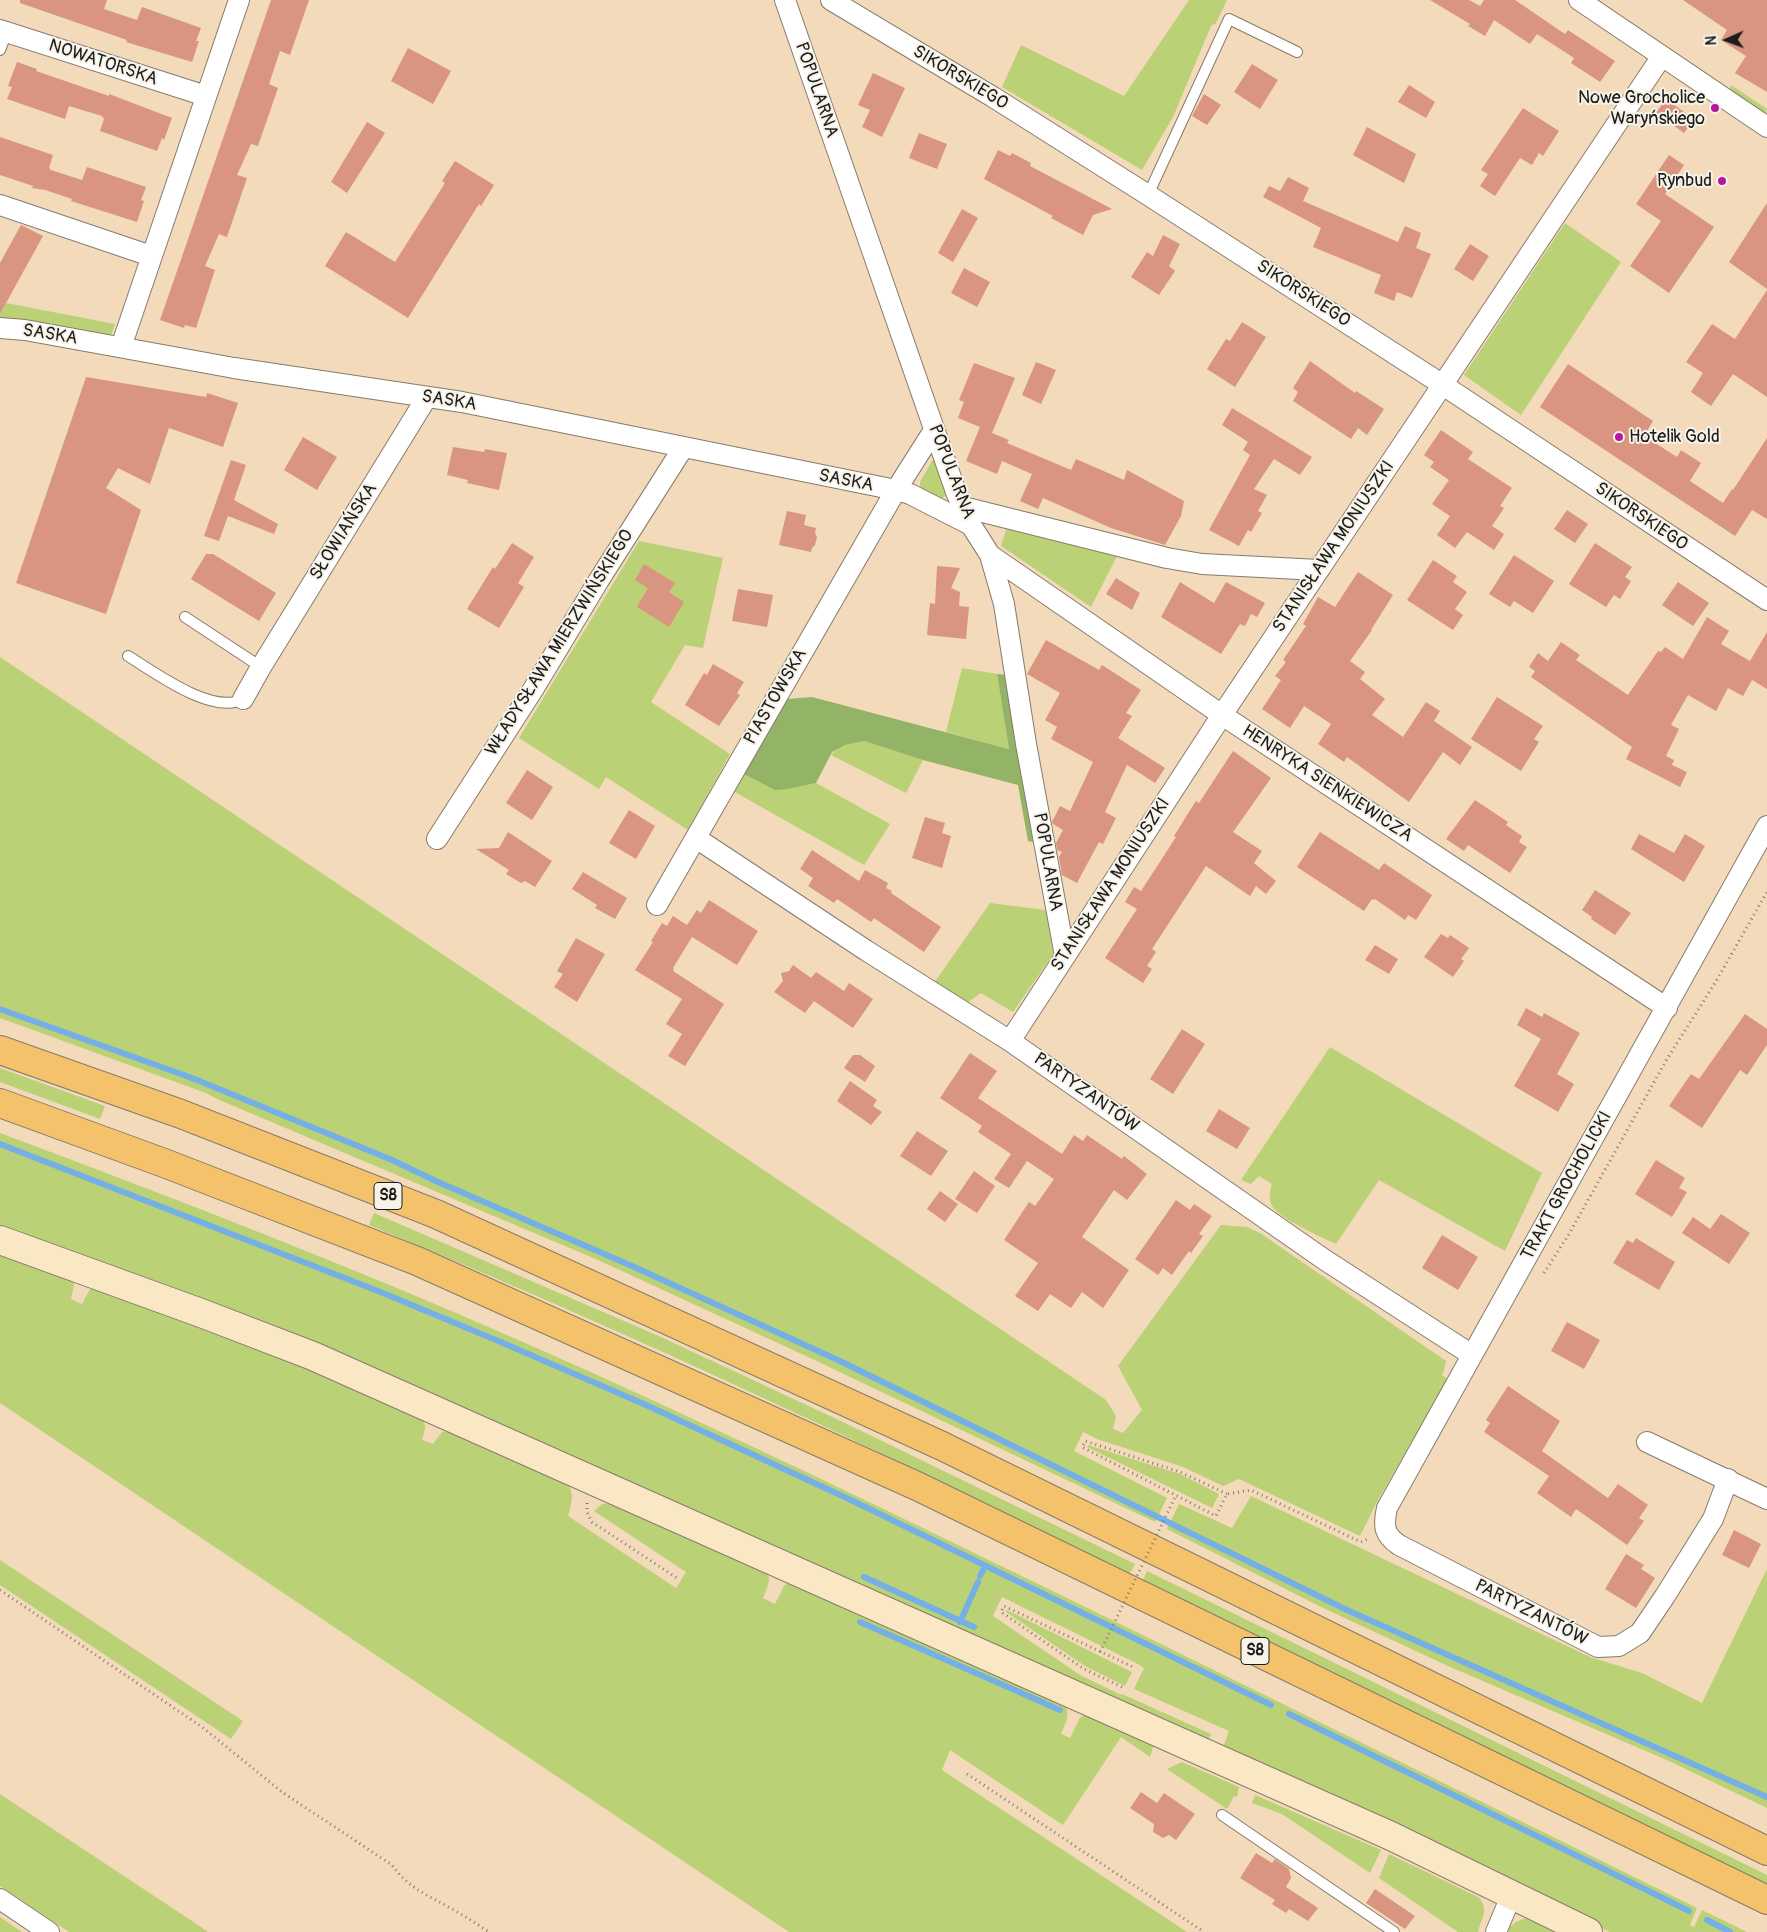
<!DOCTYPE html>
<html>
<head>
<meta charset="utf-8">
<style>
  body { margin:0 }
  #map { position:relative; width:1767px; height:1932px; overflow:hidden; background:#f2dabb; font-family:Pangolin,sans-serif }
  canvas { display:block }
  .north { position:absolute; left:1702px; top:15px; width:50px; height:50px; -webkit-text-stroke:4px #f7f3e8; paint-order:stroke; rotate:268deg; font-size:14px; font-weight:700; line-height:20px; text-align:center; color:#1c1c1c }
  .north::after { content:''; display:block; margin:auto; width:18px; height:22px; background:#1c1c1c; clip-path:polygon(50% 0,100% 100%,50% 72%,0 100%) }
</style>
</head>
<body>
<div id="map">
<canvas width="1767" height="1932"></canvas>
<div class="north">N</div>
</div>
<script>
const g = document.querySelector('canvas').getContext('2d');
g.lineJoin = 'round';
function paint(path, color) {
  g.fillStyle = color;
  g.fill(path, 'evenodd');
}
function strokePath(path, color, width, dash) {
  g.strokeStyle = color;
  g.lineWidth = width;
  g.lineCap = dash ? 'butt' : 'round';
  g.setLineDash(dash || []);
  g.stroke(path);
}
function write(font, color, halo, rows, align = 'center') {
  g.font = font + ' Pangolin,sans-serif';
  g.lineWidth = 4;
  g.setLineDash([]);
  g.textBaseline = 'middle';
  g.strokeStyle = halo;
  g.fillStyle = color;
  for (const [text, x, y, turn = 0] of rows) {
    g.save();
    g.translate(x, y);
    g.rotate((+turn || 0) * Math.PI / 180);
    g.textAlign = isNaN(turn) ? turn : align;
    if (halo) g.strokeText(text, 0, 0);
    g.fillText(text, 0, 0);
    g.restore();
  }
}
const green = new Path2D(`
  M1189,0H1227L1216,23L1211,26L1173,117L1142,170L1002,87L1021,45L1124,96Z
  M1731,85L1767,109L1765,114L1730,91Z
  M1565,223L1621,262L1521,415L1464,375Z
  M6,303L115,324L110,338L0,320V314Z
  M936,454L947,494L943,498C933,498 919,494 920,482Z
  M1007,527L1118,554L1091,607L1001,546Z
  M639,541L723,558L703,648L685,645L651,702L730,754L688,830L606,777L599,789L519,738Z
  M0,657L1106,1400L1116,1416L1113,1429L1123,1433L1142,1410L1118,1366L1221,1225L1247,1227L1260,1233L1446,1361L1444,1370L1442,1375L1448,1379L1379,1498L1360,1536L1239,1479L1223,1486L1183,1467L1097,1439L1083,1432L1074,1451L1167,1498L1155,1522L806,1356L598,1260L217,1099L206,1093L0,1018Z
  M962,668L997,674L1009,749L946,732Z
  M864,741L923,760L906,793L831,755C838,745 852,743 864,741Z
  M742,773L788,789L816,783L890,824L864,865L733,791Z
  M990,903L1046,910L1053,954L1013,1012L981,993L965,1004L934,983Z
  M1330,1047L1542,1173L1505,1251L1379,1180L1336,1244C1321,1237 1280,1219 1272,1206C1268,1198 1270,1191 1272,1184L1259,1176L1251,1184L1241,1180Z
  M0,1068L105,1106L100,1119L0,1082Z
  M0,1133C176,1199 351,1266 523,1342C723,1430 920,1526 1116,1622C1310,1717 1504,1813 1697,1908L1690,1925L1694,1927L1702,1910L1747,1932H1610L1519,1886L1222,1750L1229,1731L1134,1689L1144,1668L1136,1663L1002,1597L993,1616L1080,1675L1121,1695L1122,1694L1211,1734L1207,1743L1187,1730L1159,1717L241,1314L0,1226Z
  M374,1213L661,1337L847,1424L1135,1564L1129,1575C881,1450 626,1331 369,1225Z
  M0,1252L73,1280L74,1285L71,1299L82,1304L90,1289L96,1288L305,1367L422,1419C428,1427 424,1431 422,1440L433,1444L442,1432L450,1431L568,1484C575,1495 571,1504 568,1516L676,1588L686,1572L594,1511L602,1504L612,1503L767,1572C772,1580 766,1590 763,1598L775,1604L784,1586L789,1582L1064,1703C1071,1715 1066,1722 1061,1734L1070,1738L1080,1718L1087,1714L1154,1744L1150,1757L1121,1737L1063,1825L950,1750L942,1770L1187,1932H789L0,1403Z
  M1088,1445L1180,1474L1219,1494L1212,1508L1087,1447Z
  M1251,1496L1590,1657L1642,1673L1702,1703L1767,1569V1808L1669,1761L1448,1666L1321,1607L1167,1529L1179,1504L1232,1528Z
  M0,1560L243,1721L231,1739L0,1585Z
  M1147,1571L1767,1875V1889L1142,1582Z
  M1007,1610L1132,1672L1125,1686L1085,1666L1006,1612Z
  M1182,1762L1239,1787L1237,1797L1234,1796L1227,1809L1167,1769Z
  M0,1794L201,1927L208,1932H69L0,1886Z
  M1255,1795L1381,1850L1370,1873L1282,1814L1252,1803Z
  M1389,1854L1478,1897C1490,1908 1481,1919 1478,1932H1458L1379,1878Z
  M0,1917L22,1932H0Z
  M1531,1917L1566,1932H1507C1512,1922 1521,1919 1531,1917Z`);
const forest = new Path2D(`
  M997,674L1008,675L1018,751L1033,842L1028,841L1018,785L923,760L864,741L845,745L832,752L816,783L788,789L775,790L742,773L787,699L812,697L1009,749Z`);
const stream = new Path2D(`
  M0,1009L192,1078L241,1098L392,1160L438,1182L632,1266L840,1361L1347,1610L1767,1797
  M0,1144L378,1291L496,1340L646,1405L853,1501L1271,1705
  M980,1576L985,1566
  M864,1577L974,1627
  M860,1622L1060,1710
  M960,1622L978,1582
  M1289,1714L1689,1911
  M1707,1920L1730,1932`);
const building = new Path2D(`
  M20,0H107L104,9L137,20L142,7L201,28L196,41H199L192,62L126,42L127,40L20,3Z
  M271,0H309L290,55L280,51L269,84L278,88L258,146L251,144L237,175L247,178L227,237L219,234L205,266L215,270L196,328L185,325L184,328L160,320Z
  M1430,0H1469L1480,6L1484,0H1515L1565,34L1568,30L1615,61L1600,82L1571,63L1574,58L1537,34L1530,44L1494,20L1485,36L1468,26L1470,24Z
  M1683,0H1767V92L1735,73L1746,56L1721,40L1727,30Z
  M408,48L451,71L433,104L391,81Z
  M17,62L37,69L36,71L109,96V94L172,118L164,140L162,138L157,151L100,131L104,119L102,116L69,106L65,119L7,99L12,87L8,86Z
  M1252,64L1278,80L1260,109L1234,92Z
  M873,73L905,88L882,137L862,127L870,110L858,105Z
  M1409,85L1435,102L1426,118L1398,102Z
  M1204,94L1221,105L1207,125L1192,116Z
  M1666,99L1694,119L1684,133L1656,113Z
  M1523,108L1559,131L1543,156L1539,153L1532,165L1520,158L1495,196L1480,186L1488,174L1481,170Z
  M367,122L385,133L347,193L331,182Z
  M1367,127L1416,154L1404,183L1353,155Z
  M919,133L947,144L937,169L909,158Z
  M0,137L53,155L49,168L51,170L82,180L87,167L146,187L141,200L144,201L137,222L71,201L72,199L45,190L32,188L33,186L0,175Z
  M998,150L1010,156L1012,153L1031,163L1030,166L1112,209L1093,215L1083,235L1051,218L1053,216L984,179Z
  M1669,155L1684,165L1665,194L1714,227L1669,293L1630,266L1661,221L1636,204Z
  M455,161L494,185L481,206L479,204L408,318L325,266L346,232L395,262L445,183L442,181Z
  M1288,177L1309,188L1303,201L1398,242L1405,226L1421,233L1416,248L1431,254L1412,298L1397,292L1394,301L1374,293L1381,275L1313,247L1321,228L1263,197L1269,186L1280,191Z
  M1767,203V289L1729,262Z
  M962,209L978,218L953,262L938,253Z
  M21,225L43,236L0,314V263Z
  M1163,235L1180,244L1169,266L1175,271L1159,295L1131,277L1147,252L1153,256Z
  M1470,244L1489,256L1473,281L1454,269Z
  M964,268L990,282L977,307L951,293Z
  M1767,290V397L1733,374L1711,406L1691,392L1703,373L1686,362L1712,324L1735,339Z
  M1242,322L1266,337L1235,387L1207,369L1226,339L1230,341Z
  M1310,361L1355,393L1356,391L1384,409L1367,435L1358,428L1351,439L1293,401L1298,392L1293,388Z
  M1036,362L1056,370L1041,404L1022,395Z
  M974,363L1015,378L992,433L1009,440L1007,443L1071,470L1076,459L1124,480L1127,470L1184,501L1181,516L1165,545L1111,528L1043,498L1038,509L1020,501L1032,474L1002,461L997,474L966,461L980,427L958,418L964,402L959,400Z
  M1568,364L1653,421L1644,436L1677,457L1681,450L1701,463L1690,481L1723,503L1732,489L1733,490L1767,438V519L1752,510L1735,536L1540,407Z
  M86,377L206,397L207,393L238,403L223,447L169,428L150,484L118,468L106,488L141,510L106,614L16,583Z
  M1232,408L1312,457L1300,475L1274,459L1254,489L1267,495L1258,511L1262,513L1251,532L1248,530L1239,546L1209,530L1250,455L1243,450L1248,442L1222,425Z
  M1441,430L1473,452L1468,459L1512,488L1500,506L1504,508L1492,526L1504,534L1494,550L1467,532L1455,548L1437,535L1450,516L1432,504L1449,480L1430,467L1434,462L1424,455Z
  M303,437L337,457L317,490L284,470Z
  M453,447L484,452L485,449L507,453L499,490L467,483L468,480L447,475Z
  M231,460L246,465L234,500L278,524L274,534L228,516L219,541L204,536Z
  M1567,510L1588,524L1575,543L1554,529Z
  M787,511L806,515L804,525L816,528L815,533L817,537L815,545L812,548L811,552L779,545Z
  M512,543L534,557L518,583L524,587L499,628L467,609L493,567L495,569Z
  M1595,543L1632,567L1625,577L1631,581L1620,599L1614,595L1606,607L1569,584Z
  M206,554H213L276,593L259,621L191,579Z
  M1514,555L1554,581L1533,613L1514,601L1510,607L1489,594Z
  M1433,560L1457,576L1453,582L1467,592L1455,609L1463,615L1453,630L1407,600Z
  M644,564L675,583L669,592L684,602L669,627L637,607L648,588L635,580Z
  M937,566L960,568L951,588L960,592L959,606L969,607L966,639L927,635L930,603L935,604Z
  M1358,572L1393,595L1371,630H1372L1350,661L1365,672L1360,679L1385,699L1372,715L1403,737L1426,702L1440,711L1434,721L1472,747L1460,765L1443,752L1409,802L1347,757L1344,762L1318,744L1331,724L1304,706L1290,728L1262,709L1281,680L1275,676L1286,662L1283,660L1306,626L1303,624L1318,597L1335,607Z
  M1116,578L1140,593L1132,610L1106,594Z
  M1180,582L1214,603L1226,582L1265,603L1257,617L1251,614L1245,626L1240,624L1221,654L1161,617Z
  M1678,582L1709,603L1693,626L1662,605Z
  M738,589L773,595L767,627L732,621Z
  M1707,617L1729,631L1721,644L1750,661L1767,632V689L1752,680L1743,696L1728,688L1716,711L1688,695L1671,725L1679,729L1666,756L1674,760L1672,765L1687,772L1680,787L1626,759L1632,747L1531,677L1535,671L1529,667L1538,653L1548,661L1561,642L1580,655L1576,660L1628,695L1658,651L1661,652L1665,647L1683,659Z
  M1046,640L1099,670L1102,665L1141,690L1126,713L1132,716L1118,738L1165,768L1155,783L1127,765L1105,812L1116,818L1103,844L1099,842L1077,883L1062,875L1059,857L1062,852L1057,850L1056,843L1063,830L1053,824L1052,822L1060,806L1070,811L1093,762L1051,739L1057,727L1045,720L1060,693L1027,674Z
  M713,664L744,682L737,693L740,695L719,726L685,705L704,673L707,675Z
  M1497,697L1543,726L1534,739L1539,742L1521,771L1471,739Z
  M1233,751L1271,778L1233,832L1262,851L1254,863L1276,881L1266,894L1256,886L1250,896L1206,866L1152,949L1156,952L1147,966L1152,969L1143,983L1105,958L1137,909L1125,902L1134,887L1141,891L1176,837L1174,836L1187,815L1196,801L1199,803Z
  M527,770L553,787L532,820L506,803Z
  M1475,800L1508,822L1506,825L1522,836L1519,842L1527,847L1510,873L1468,845L1464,851L1446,839Z
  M629,810L655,826L636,859L609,843Z
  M925,817L945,823L942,833L951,836L942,868L912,858Z
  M508,832L552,861L535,887L525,881L521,883L506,874L509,870L476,849L499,848Z
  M1320,832L1379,870L1384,863L1432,895L1416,920L1408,915L1405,920L1375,899L1374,900L1372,899L1364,911L1297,867Z
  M1639,834L1674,853L1685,834L1705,846L1684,882L1631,849Z
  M812,850L859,881L865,870L888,883L886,888L892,891L891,893L941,927L924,952L874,918L871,922L837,899L834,903L808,886L813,878L800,869Z
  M583,872L627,898L615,919L595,908L597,905L572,889Z
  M1595,890L1631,913L1615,935L1591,919L1592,917L1582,910Z
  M709,900L758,931L737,965L692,937L673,968L674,969L673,971L724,1004L685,1066L668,1056L682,1034L666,1024L682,999L635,970L653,942L651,941L662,923L667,926L673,916L687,925L697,910L701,913Z
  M1441,934L1448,938L1450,935L1469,948L1461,959L1464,961L1453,977L1424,957Z
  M576,938L605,954L577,1002L554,987L563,974L557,971Z
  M1375,945L1398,959L1389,974L1365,960Z
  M793,965L811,978L816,972L844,991L849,983L873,999L853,1028L814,1001L805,1013L774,992L783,981L781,973L789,971Z
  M1526,1008L1542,1017L1544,1013L1580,1033L1557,1074L1574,1084L1558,1112L1514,1086L1541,1039L1517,1025Z
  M1745,1014L1767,1029V1045L1747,1075L1740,1070L1702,1128L1669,1106L1691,1074L1699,1079Z
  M1182,1029L1205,1044L1173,1094L1150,1079Z
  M970,1053L997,1071L978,1098L1062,1154L1074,1135L1083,1141L1087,1135L1122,1159L1124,1156L1147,1174L1127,1200L1114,1190L1082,1237L1129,1270L1103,1308L1082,1292L1071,1308L1050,1294L1038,1311L1015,1296L1038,1263L1004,1240L1029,1202L1035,1206L1054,1179L1027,1161L1009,1188L994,1179L1011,1154L978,1132L982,1126L940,1098Z
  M853,1055H860L875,1066L865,1082L844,1068Z
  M850,1081L877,1100L873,1106L882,1112L871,1125L837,1101Z
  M1219,1109L1250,1128L1237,1149L1206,1131Z
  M917,1131L948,1151L931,1176L900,1156Z
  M1656,1160L1685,1178L1679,1188L1687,1192L1672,1217L1635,1194Z
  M974,1171L995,1186L977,1213L955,1199Z
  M940,1191L958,1204L945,1222L927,1209Z
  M1176,1200L1190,1210L1194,1204L1212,1216L1199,1234L1203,1236L1191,1253L1189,1251L1172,1275L1163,1268L1158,1275L1135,1259Z
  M1721,1214L1750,1233L1729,1264L1682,1233L1693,1217L1710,1229Z
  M1442,1235L1478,1257L1458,1290L1422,1268Z
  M1636,1238L1675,1262L1659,1290L1613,1263L1627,1240L1633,1243Z
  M1567,1322L1600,1340L1584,1369L1551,1351Z
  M1508,1386L1560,1421L1542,1451L1608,1498L1618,1484L1648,1505L1639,1518L1644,1521L1627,1545L1576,1509L1571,1517L1537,1493L1549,1476L1484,1432L1490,1423L1486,1420Z
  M1734,1530L1761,1544L1749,1568L1722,1555Z
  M1626,1554L1644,1565L1641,1569L1655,1578L1636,1608L1605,1589Z
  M1141,1792L1157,1803L1164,1793L1195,1814L1176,1840L1169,1835L1163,1838L1153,1832L1154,1824L1130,1808Z
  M1256,1853L1272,1863L1275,1859L1289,1869L1291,1878L1286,1887L1318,1908L1308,1921L1289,1909L1286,1913L1272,1904L1275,1900L1240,1878Z
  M1375,1889L1415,1916L1405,1929L1366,1903Z`);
const path = new Path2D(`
  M1544,1273L1569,1234L1667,1059L1715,983L1767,892
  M1227,1494L1180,1472L1085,1441L1082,1447L1216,1516L1227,1494L1251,1490L1361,1542L1368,1539
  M587,1503V1512L592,1522L677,1578
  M0,1590L202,1727L282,1792L392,1865C409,1889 428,1895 452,1909C465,1916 477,1924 489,1932
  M1122,1687L1084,1669L1001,1612L1004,1606L1133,1667
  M967,1774L1204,1932`);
const lane = new Path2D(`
  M0,50L7,32
  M1148,195L1229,19L1297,52
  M185,617L261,667
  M128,656C154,672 213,716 243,699
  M1222,1815L1394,1932`);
const street = new Path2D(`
  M785,0L956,492L971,525L990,555L1004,604L1026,744L1065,956
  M831,0L993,97L1148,195L1443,385L1767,600
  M1579,0L1767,127
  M0,30L206,96
  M0,205L151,256
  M0,328L25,330L234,368L462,402L896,490L910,494L971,525
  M121,347L239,0
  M963,507L1167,558L1202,564L1319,570
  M990,555L1222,715L1667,1008
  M243,699L261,667L427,397
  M696,838L867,951L1010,1041L1325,1260L1472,1355
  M437,839L534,688L599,580L683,448
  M657,905L896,490L934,430
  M1010,1041L1222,715L1662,56
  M1647,1442L1767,1499
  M1728,1479L1713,1519L1665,1596L1640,1633L1619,1646L1598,1647L1399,1545C1384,1535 1383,1526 1387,1508L1767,826
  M0,1899L49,1932
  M1496,1932L1512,1894`);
const secondary = new Path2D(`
  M0,1240L201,1313L313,1356L1391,1836L1588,1932`);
const highway = new Path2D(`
  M0,1050L181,1114L436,1214L942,1446L1767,1851
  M0,1103L164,1163L417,1261L919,1487L1767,1900`);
const pathBridge = new Path2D(`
  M1100,1652L1176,1495`);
const markers = [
  [1715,108,5,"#b5179e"],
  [1722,181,5,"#b5179e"],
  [1619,437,5,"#b5179e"]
];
const shields = [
  [388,1196,28],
  [1255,1651,28]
];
const shieldNames = [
  ["S8",388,1196],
  ["S8",1255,1651]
];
const streetNames = [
  ["NOWATORSKA",103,63,18],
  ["SIKORSKIEGO",960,78,31],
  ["POPULARNA",816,90,71],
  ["SIKORSKIEGO",1303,294,33],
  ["SASKA",50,335,9],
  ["SASKA",449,401,9],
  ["POPULARNA",951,472,69],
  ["SASKA",846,481,11],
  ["SIKORSKIEGO",1641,517,34],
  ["SŁOWIAŃSKA",344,532,-58],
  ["STANISŁAWA MONIUSZKI",1334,547,-56],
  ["WŁADYSŁAWA MIERZWIŃSKIEGO",560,643,-58],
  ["PIASTOWSKA",776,697,-60],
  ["HENRYKA SIENKIEWICZA",1327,784,33],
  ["POPULARNA",1047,862,80],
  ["STANISŁAWA MONIUSZKI",1111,885,-57],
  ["PARTYZANTÓW",1086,1093,35],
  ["TRAKT GROCHOLICKI",1567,1186,-61],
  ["PARTYZANTÓW",1531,1613,27]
];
const poiNames = [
  ["Nowe Grocholice",1705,98],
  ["Waryńskiego",1705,119],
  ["Rynbud",1712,181],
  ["Hotelik Gold",1629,437,"left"]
];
paint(green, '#bad175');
paint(forest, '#93b366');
strokePath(stream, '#74b0e5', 6);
paint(building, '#d99580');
strokePath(lane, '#877b6c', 12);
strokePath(street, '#877b6c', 22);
strokePath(secondary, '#877b6c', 30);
strokePath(highway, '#877b6c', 30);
strokePath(path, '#877b6c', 3, [1, 4]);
strokePath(lane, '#fff', 10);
strokePath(street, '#fff', 20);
strokePath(secondary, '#fae7c3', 28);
strokePath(highway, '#f3c26a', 28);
strokePath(pathBridge, '#877b6c', 3, [1, 4]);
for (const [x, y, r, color] of markers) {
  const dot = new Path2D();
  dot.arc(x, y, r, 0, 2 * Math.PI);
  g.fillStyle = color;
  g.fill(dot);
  strokePath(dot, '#f7f3e8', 2);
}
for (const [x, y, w] of shields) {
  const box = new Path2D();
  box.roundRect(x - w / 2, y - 13.5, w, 27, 4);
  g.fillStyle = '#f7f3e8';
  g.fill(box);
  strokePath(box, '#1c1c1c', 1);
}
write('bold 16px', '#1c1c1c', null, shieldNames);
write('18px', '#1c1c1c', '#f7f3e8', streetNames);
write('18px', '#1c1c1c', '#f7f3e8', poiNames, 'right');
</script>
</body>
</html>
